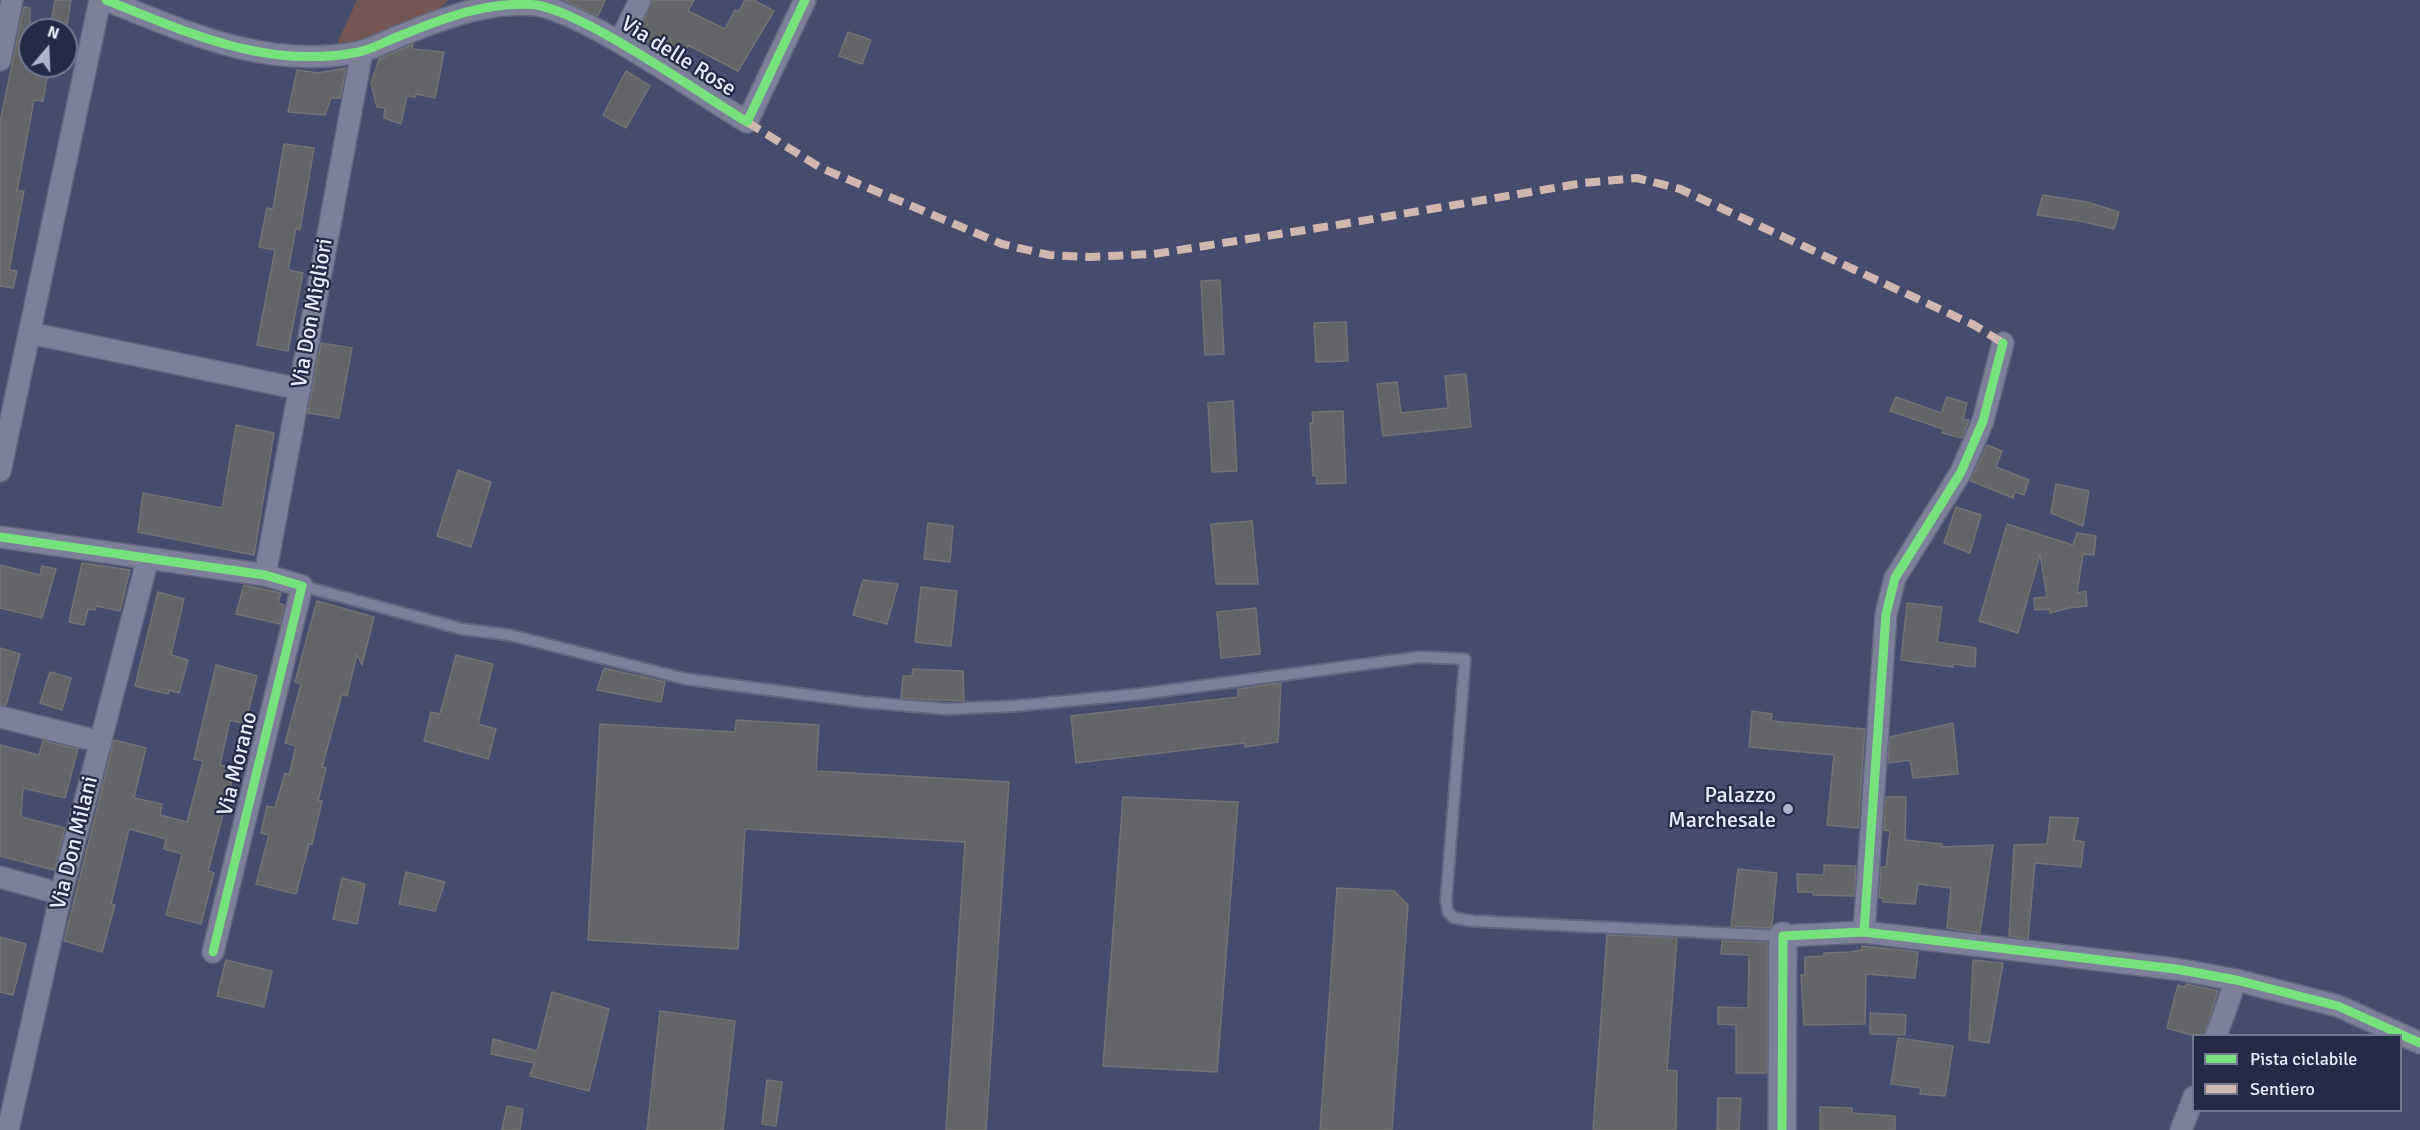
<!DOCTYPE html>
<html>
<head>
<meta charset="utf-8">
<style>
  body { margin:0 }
  #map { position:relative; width:2420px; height:1130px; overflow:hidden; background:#464c6e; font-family:Signika,sans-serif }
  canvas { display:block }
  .legend { position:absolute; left:2192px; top:1034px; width:210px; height:78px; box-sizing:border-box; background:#252b47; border:2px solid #73788f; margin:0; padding:8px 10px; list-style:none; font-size:18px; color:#e8ecfb }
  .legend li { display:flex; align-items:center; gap:12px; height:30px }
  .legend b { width:30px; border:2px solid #73788f }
  .north { position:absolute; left:18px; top:18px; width:60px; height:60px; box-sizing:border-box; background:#252b47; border:2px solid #73788f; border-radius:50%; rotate:19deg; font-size:16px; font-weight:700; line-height:24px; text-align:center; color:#e8ecfb }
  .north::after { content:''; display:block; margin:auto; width:21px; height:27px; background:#afb4ca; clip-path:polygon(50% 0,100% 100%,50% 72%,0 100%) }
</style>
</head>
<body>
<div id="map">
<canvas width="2420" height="1130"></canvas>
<ul class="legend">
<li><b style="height:8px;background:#77e17e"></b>Pista ciclabile</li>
<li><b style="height:8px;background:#d1b7ad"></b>Sentiero</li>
</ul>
<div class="north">N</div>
</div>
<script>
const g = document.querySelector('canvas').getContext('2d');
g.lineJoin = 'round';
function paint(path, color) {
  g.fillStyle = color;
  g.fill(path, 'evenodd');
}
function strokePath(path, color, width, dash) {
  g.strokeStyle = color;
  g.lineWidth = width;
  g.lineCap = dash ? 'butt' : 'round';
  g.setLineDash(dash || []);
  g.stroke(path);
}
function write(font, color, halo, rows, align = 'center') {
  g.font = font + ' Signika,sans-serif';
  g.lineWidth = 4.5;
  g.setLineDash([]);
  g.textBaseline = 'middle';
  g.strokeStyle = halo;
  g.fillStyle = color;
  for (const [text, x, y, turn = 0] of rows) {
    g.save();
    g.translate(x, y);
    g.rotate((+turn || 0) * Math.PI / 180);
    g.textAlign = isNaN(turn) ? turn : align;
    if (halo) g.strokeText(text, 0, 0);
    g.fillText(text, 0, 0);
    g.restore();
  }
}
const green = new Path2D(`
  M357,0H449C429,21 364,42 336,46Z`);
const building = new Path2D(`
  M55,0H71L66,30H50Z
  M564,0H605L598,16Z
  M653,0H694L688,11L725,29L735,10L739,11L745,0H754L774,11L738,71L688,45L679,63L637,35Z
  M24,7L30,8V66H49L43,101L34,100L17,191H24L9,270L17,271L13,288L0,286V122Z
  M848,32L871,40L862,64L839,56Z
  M413,44L412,49L444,52L435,98L416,94L415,97L407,96L401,124L384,118L385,108L377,107L371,83L379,59Z
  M346,68L340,98H331L325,115L288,112L297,70L318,73Z
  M626,71L650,86L626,128L603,115Z
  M284,144L314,148L300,230L296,228L288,270L303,273L288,351L257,345L275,250L259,247L267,208L273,209Z
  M2043,195L2087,202L2119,212L2114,229L2080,221L2037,215Z
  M1220,280L1224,354L1205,355L1201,281Z
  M1346,322L1348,361L1316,362L1314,323Z
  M321,343L352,348L339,418L308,413Z
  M1466,374L1471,427L1383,436L1377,384L1397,382L1401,413L1448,408L1445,376Z
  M1896,397L1941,413L1947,397L1967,403L1963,419L1969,420L1962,438L1942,433L1943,429L1890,411Z
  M1233,401L1237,471L1212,472L1208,403Z
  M1343,411L1346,483L1317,484L1316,475L1313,476L1310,423H1313L1312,412Z
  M236,425L274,433L254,555L138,532L143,493L222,508Z
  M1987,445L2002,451L1996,467L2029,480L2024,495L2015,492L2013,498L1971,481Z
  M458,470L491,482L471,547L437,536Z
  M2056,484L2089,491L2083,526L2051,513Z
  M1956,507L1981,515L1970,553L1944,543Z
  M1252,521L1258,584H1216L1211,524Z
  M928,523L953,526L950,562L924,559Z
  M2007,524L2073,545L2077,533L2096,536L2094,555L2083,554L2077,593L2086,591L2087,606L2069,608L2050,613L2049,609L2035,610L2034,598L2047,597L2040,554L2018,633L1979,621Z
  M82,563L130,570L120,611L96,606L95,610L88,609L84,625L69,622Z
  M0,565L40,575L42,566L56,569L42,618L0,608Z
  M863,580L898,584L887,624L853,615Z
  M244,585L281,593L278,603L284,605L280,624L236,614Z
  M921,587L957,591L951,646L915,642Z
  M158,592L184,599L171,655L188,660L179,693L169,690L168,694L135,686Z
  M317,601L374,617L362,665L357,654L347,696L342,694L322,767L326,768L318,801H322L312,844H309L296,894L256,884L269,835L261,833L267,806L275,808L285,773L289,775L296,746L285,743L301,684L295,682Z
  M1907,603L1942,607L1937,642L1976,648L1975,667L1953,664V667L1901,660Z
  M1256,608L1260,654L1221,658L1217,612Z
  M0,648L20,654L6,705H0Z
  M456,655L493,664L478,724L496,729L488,759L424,741L431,712L440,714Z
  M216,665L257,676L245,724L230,720L220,765L235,769L208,871L214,873L201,924L166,915L182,854L164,849L166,839L129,829L111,904L115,905L102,952L64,941L114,740L146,748L134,798L162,804L160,815L187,822L203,761L194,759Z
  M604,668L665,682L661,702L597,690Z
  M913,669L963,671L964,701L901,698L903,676H912Z
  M50,672L71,678L62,710L40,703Z
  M1281,683L1278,742L1245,747V743L1076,763L1071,716L1238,697V689Z
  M1752,711L1772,714L1771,721L1865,729L1858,828L1827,825L1834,755L1749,747Z
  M736,720L819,725L816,771L1009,782L986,1130H946L965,842L745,829L738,949L588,940L600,724L735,732Z
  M1953,723L1958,774L1913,778L1910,760L1888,763L1890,737Z
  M43,741L78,749L65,798L23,788L21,817L65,828L54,870L0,856V745L39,755Z
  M1123,797L1238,802L1217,1072L1103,1066Z
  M1886,797H1906L1905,840L1942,844V847L1993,845L1980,933L1947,928L1951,888L1918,884L1915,904L1883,902V898H1879L1881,867H1886L1890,831L1884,830Z
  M2050,817L2078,818L2074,840L2084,842L2081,867L2035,863L2028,939L2009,936L2014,845L2047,844Z
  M1824,865L1856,866L1854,896L1813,895V892H1798L1797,874L1824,875Z
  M1738,869L1777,873L1772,925L1770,928L1731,926Z
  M406,872L445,882L435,911L399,904Z
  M342,878L365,884L357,924L333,919Z
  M1337,888L1394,891L1408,905L1392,1130H1320Z
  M1607,935L1677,938L1667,1070L1677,1071L1676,1130H1593Z
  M0,937L26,944L13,995L0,992Z
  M1722,941L1767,943V1073H1736V1025L1718,1024V1007L1748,1008L1749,955L1721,954Z
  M1862,946L1918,952L1915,978L1866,974L1865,1024L1804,1025L1801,975H1805V957L1824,956V953L1850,952L1862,950Z
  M226,960L272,971L264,1007L217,996Z
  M1973,960L2003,963L1989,1043L1969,1040Z
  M2186,984L2218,991L2204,1035H2191L2167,1028L2178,985L2185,987Z
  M552,992L609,1009L589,1091L530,1076L534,1063L491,1054L493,1039L537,1051Z
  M660,1011L735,1021L723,1130H647Z
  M1870,1013L1906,1015L1905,1035L1870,1034Z
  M1898,1038L1953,1046L1945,1096L1920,1094L1921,1088L1891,1084Z
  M767,1080L782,1082L776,1126L762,1124Z
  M1718,1098H1741L1739,1130H1717Z
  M507,1106L523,1109L520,1130H502Z
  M1820,1107L1852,1108V1113L1895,1116V1130H1820Z`);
const service = new Path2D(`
  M302,586L462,629L510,635L686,679L863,702L946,709L1015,706L1140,694L1420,657L1465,659L1446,901L1448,912L1454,918L1474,921L1781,936`);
const minor = new Path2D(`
  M106,0C188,33 268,70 359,52C372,49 385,42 397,37C442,19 488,0 537,5C557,9 578,20 596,29C648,57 697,91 747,122L805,0
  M620,42L640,0
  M0,60L12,0
  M29,333L300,389
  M0,471L100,0
  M0,537L265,575L302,586L213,952
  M265,575L362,51
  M0,717L101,742
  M0,877L61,894
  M1864,932L1886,614L1895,578L1961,472L1983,421L2003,343
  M1783,936L1864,932L2176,969L2236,980L2338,1006L2420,1043
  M2216,1036L2236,980
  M8,1130L61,894L148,558
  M2181,1130L2194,1097`);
const tertiary = new Path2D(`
  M1782,1130L1783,936`);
const quiet = new Path2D(`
  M747,122L821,168L1002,244L1049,255L1089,257L1154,254L1349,223L1583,183L1637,178L1680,189L1974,325L2003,343`);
const cycleway = new Path2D(`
  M106,0C188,33 268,70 359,52C372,49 385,42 397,37C442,19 488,0 537,5C557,9 578,20 596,29C648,57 697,91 747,122L805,0
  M0,537L265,575L302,586L213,952
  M1864,932L1886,614L1895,578L1961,472L1983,421L2003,343
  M1782,1130L1783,936L1864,932L2176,969L2236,980L2338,1006L2420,1043`);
const markers = [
  [1788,809,6,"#afb4ca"]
];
const streetNames = [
  ["Via delle Rose",678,57,32],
  ["Via Don Migliori",313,313,-80],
  ["Via Morano",238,764,-76],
  ["Via Don Milani",75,843,-76]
];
const poiNames = [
  ["Palazzo",1776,796],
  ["Marchesale",1776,821]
];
paint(green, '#765652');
paint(building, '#646569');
strokePath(building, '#737274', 1.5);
strokePath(service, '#62667e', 14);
strokePath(minor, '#62667e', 24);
strokePath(tertiary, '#62667e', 30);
strokePath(service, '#7c8199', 10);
strokePath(minor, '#7c8199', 21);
strokePath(tertiary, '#7c8199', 27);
strokePath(quiet, '#d1b7ad', 8, [15, 8]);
strokePath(cycleway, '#77e17e', 9);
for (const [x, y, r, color] of markers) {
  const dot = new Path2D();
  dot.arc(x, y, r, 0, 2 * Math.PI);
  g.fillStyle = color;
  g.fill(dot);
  strokePath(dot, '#252b47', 2);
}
write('22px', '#e8ecfb', '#252b47', streetNames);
write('22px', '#e8ecfb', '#252b47', poiNames, 'right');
</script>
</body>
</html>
